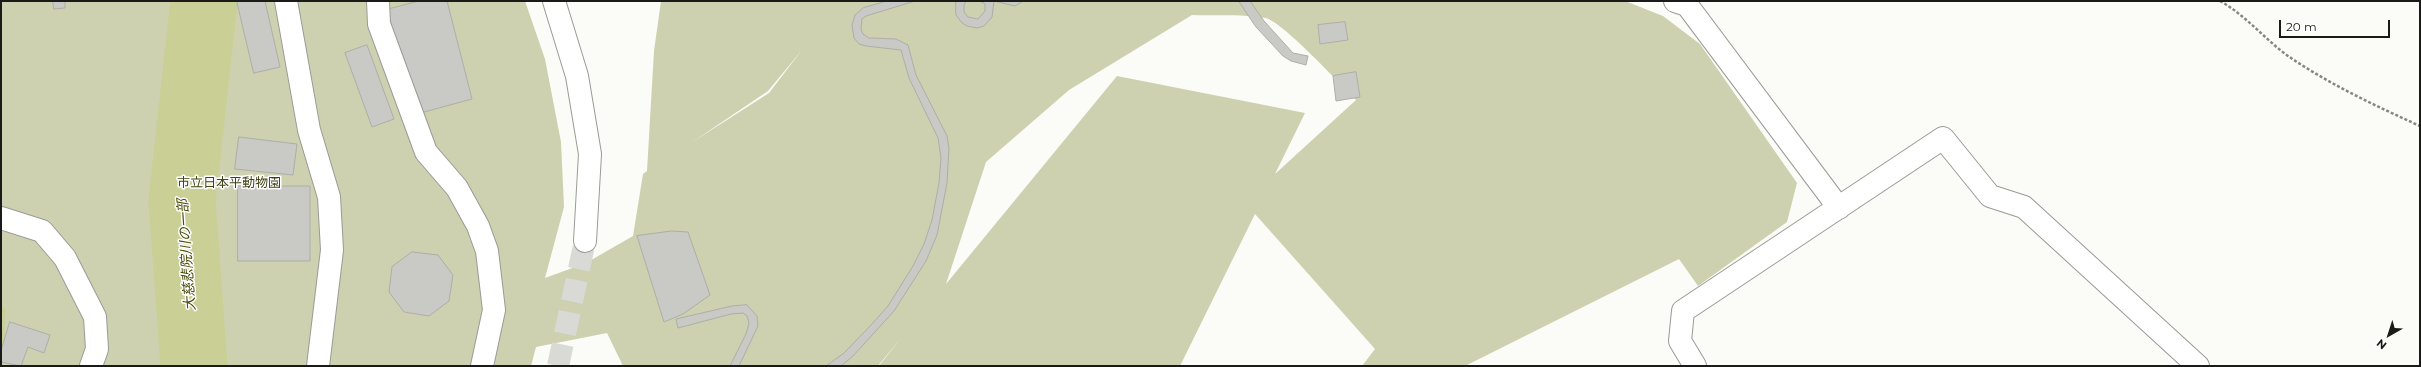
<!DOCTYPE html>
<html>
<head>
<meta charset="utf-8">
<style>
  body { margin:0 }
  #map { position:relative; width:2421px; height:367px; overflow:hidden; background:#fbfcf7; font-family:Montserrat,sans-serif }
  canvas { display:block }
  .frame { position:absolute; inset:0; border:2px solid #1a1b19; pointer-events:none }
  .north { position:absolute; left:2369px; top:315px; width:40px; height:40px; -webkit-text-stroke:3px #fff; paint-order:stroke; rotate:219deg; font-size:11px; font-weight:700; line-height:16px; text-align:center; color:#1a1b19 }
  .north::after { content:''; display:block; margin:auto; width:14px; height:18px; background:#1a1b19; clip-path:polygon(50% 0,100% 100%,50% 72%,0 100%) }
  .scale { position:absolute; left:2279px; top:20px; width:111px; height:18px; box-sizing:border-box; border:2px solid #1a1b19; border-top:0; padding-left:5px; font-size:12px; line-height:14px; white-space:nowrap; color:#1a1b19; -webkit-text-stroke:3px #fff; paint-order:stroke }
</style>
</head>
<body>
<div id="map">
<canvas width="2421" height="367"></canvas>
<div class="frame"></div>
<div class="north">N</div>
<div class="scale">20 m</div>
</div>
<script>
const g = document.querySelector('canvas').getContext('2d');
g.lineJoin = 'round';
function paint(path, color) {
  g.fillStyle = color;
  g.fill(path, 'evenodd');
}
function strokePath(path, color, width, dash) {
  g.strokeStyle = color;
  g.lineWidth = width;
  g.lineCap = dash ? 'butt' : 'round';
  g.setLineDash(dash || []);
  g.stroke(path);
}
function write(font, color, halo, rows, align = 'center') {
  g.font = font + ' Montserrat,"Noto Sans JP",sans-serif';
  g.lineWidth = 3;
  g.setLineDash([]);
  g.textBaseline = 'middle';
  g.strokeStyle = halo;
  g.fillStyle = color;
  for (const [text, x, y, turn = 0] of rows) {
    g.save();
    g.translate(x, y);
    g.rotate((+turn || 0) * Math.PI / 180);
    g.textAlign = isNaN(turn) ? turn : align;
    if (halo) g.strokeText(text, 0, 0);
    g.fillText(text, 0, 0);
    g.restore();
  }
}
const green = new Path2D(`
  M1,1H525L545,59L561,142L564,207L545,278L586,263L633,236L643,174L647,171L654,51L661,1H1625L1663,16L1700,44L1797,183L1787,222L1698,286L1679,259L1465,366H1362L1375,349L1255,214L1180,366H879L901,338L878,366H623L607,333L536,347L531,366H1ZM1192,15C1215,16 1242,14 1265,18C1281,20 1341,85 1356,100L1275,174L1305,113L1117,76L946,284L986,162L1069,90ZM802,50L769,93L691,143L768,91Z`);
const water = new Path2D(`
  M1,305L5,310L3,366H1Z`);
const river = new Path2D(`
  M194,366L182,201L204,1`);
const building = new Path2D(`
  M53,1H65V8L54,9Z
  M237,1H265L280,67L254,73Z
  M419,1H447L472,99L413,115L386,10Z
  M887,1H915L866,16L862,19L861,29L863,34L869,38L896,39L908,45L916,75L947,136L949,148L947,183L937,235L926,261L894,311L853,356L841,366H826L844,353L871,325L888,306L913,266L924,244L932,220L939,183L941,158L938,138L909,78L901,50L866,46L859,44L854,38L852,25L855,15L863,8Z
  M956,1H966L964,5V12L968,17L978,19L985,11V4L980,1H1023L1015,6L994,1L992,17L984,26L977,28L967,26L962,23L956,15Z
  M1239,1H1250L1264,21L1293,53L1308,56L1306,65L1291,61L1283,56L1256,27Z
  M1345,22L1348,40L1320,44L1318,25Z
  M367,45L394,119L372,127L345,53Z
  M1356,72L1360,97L1336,101L1333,76Z
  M239,137L297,144L293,175L235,169Z
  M238,186H310V261H238Z
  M672,231L688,232L710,295L683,314L664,322L637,236Z
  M412,252L438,255L453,275L449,301L429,316L404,312L389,292L392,267Z
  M747,305L757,316L758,326L739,366H730L746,334L749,323L747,316L743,313L731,314L678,328L676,319L732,306Z
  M10,322L50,335L44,353L28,347L21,366L1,362V351Z`);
const streetTunnel = new Path2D(`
  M558,366L585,241`);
const path = new Path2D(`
  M2220,1C2247,16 2266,41 2291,58C2331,85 2376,106 2420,126`);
const lane = new Path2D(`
  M286,1L309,130L329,197L332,250L318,366
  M378,1L379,24L426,152L457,188L478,226L487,251L494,310L482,366
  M1,218L42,231L65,258L95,317L97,349L91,366`);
const street = new Path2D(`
  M554,1L577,76L590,154L585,241
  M1675,1L1687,5L1839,208
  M1695,366L1680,341L1683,311L1943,138L1990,196L2024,207L2198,366`);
const parkNames = [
  ["市立日本平動物園",229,183]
];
const waterNames = [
  ["大慈悲院川の一部",187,255,-94]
];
paint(green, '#cdd1af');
paint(water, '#cacf96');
strokePath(river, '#cacf96', 67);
paint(building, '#c9cac5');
strokePath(building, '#aeaea9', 1);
strokePath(streetTunnel, '#d9dad6', 22, [22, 11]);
strokePath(lane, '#9a9b96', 24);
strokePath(street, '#9a9b96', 24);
strokePath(path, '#868784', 2.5, [3, 2]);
strokePath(lane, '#fff', 22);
strokePath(street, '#fff', 22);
write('13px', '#404318', '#fff', parkNames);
write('italic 14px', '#494c08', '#fff', waterNames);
</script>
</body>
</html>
